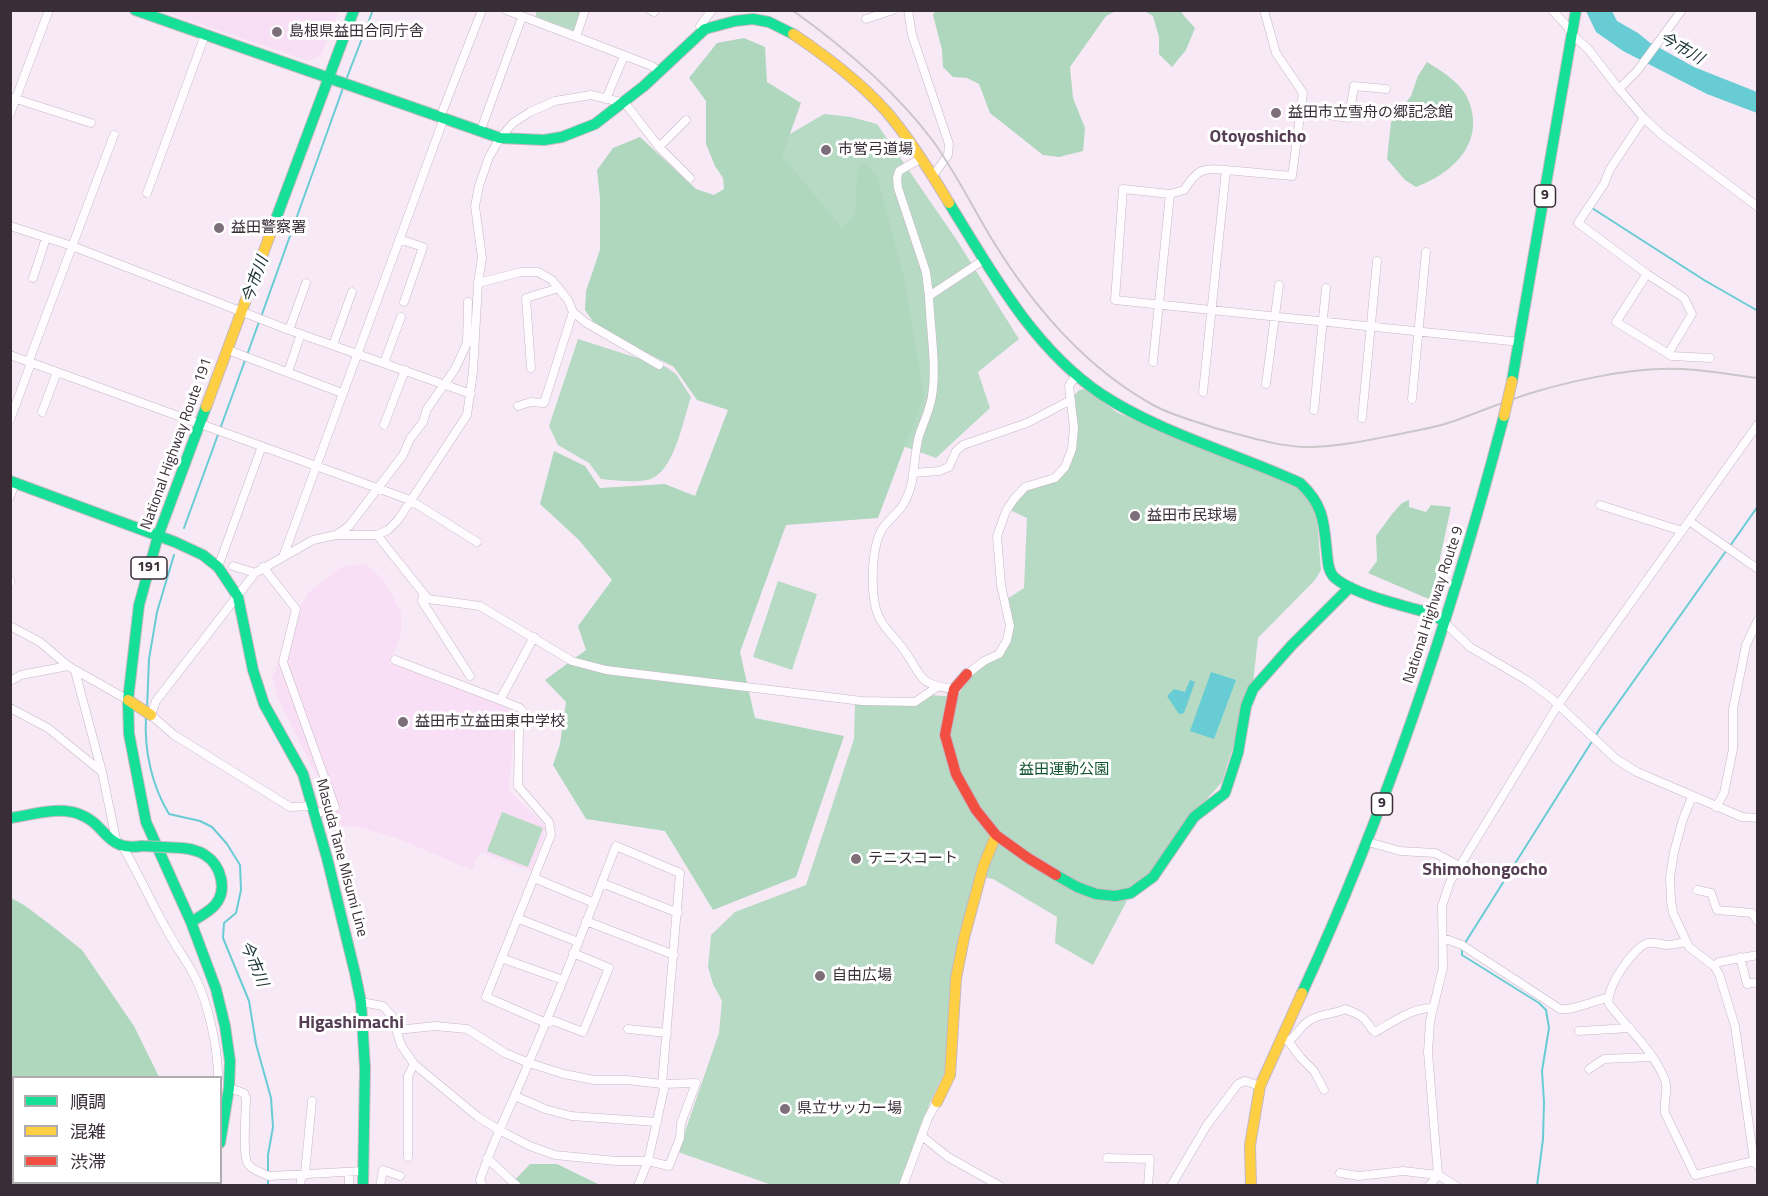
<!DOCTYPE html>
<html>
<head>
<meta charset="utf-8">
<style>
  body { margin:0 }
  #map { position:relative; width:1768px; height:1196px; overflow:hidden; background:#f8e9f6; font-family:"Titillium Web","Noto Sans JP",sans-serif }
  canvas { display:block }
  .frame { position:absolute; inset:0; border:12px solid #392e37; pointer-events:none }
  .legend { position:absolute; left:12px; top:1076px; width:210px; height:108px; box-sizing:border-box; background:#fff; border:2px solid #b0abaf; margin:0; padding:8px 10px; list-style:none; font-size:18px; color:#392e37 }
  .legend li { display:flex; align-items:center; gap:12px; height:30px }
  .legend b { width:30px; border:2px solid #b0abaf }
</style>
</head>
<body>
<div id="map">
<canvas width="1768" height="1196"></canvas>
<div class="frame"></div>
<ul class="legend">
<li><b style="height:8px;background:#16e098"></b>順調</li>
<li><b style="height:8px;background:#ffcf43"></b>混雑</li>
<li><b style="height:8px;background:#f24e42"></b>渋滞</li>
</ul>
</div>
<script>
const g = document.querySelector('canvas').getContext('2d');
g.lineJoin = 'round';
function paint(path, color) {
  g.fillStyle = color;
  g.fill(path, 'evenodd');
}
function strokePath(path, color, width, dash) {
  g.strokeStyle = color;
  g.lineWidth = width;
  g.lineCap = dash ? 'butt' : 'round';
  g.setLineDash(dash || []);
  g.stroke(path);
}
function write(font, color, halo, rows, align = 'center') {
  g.font = font + ' "Titillium Web","Noto Sans JP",sans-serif';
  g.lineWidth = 6;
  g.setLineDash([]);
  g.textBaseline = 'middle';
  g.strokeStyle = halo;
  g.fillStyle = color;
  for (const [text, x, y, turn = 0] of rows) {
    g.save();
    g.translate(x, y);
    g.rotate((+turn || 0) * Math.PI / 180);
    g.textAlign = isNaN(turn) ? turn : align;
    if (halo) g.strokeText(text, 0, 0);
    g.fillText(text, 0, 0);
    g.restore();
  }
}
const built = new Path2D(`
  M161,11V10L339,11L322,54L309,61Z
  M364,564L383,579L401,612V633L390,663L520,712L514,731L509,791L547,827L531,871L480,852L472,870L396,838L358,827L340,825L332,818L327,797L278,698L272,678L299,608L309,592L341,567Z`);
const green = new Path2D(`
  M537,11H583L575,31L535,17Z
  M824,114L851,117L877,124L956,239L1019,339L978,372L990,408L936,458L707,375L701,207L737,189L773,144Z
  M578,339L666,367L676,374L691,397C683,420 674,475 647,480C632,483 616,480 601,479L589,463L558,445L549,426Z
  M1085,389L1118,413L1294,486L1305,493L1313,504L1317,519L1321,570L1315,580L1258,638L1253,683L1222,782L1191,817L1153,877L1131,893L1093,965L1055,943L1057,917L993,879L978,876L952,982L945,1072L931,1100L900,1185H772L678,1152L719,1033L722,1001L713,984L708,967L711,935L735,912L806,885L854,739L855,704L914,706L931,695L957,697L969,678L982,667L998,658L1010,641L1007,599L1024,588L1027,518L1010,510L1027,490L1056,481L1075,451L1078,429L1074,396L1079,390Z
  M778,581L817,594L792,670L753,657Z
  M502,812L543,828L528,867L487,851Z
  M13,1133L14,1182H134L135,1185H11V1134Z`);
const forest = new Path2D(`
  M935,11H1116L1106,16L1070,67L1073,98L1085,128L1083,151L1059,157L1043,155L990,113L979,84L967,78L953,77L943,67L942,50L933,15Z
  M1145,11H1181L1184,16L1195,28L1186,50L1172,67L1159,54V37L1153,16Z
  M744,38L765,47L767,82L801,103L782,156L842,228L855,215L858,165L866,162L877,177L903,273L924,395L878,518L786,525L740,652L755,718L844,736L796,877L713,910L665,831L586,819L553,765L560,744L566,702L545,680L586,650L578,626L612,580L579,540L540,504L554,451L585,466L600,488L665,484L695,496L728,410L697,400L674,367L597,327L585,310L586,291L600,250V198L597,170L613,148L640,137L696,189L714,195L724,189L723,178L715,166L706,144V101L689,78L717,43Z
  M1427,62C1440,70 1458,81 1466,95C1488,139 1456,172 1416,187L1405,180L1387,159L1391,122L1411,96L1418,76Z
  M1409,500V507L1426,512L1431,505L1451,507L1431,600L1368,573L1377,561L1376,536L1392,514L1402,503Z
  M11,898L24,905L52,926L82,950L134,1026L159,1077L14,1078L13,1111H11Z
  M530,1164H557L600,1185L514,1186L512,1183Z`);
const water = new Path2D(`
  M1586,11H1612L1617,21L1638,33L1649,42L1694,67L1757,92V113L1707,94L1623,51L1596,32Z
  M1211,672L1236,680L1214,739L1190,731Z
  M1190,680L1195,682L1184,713L1179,714L1167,696L1174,689L1185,692Z`);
const stream = new Path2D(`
  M346,80L373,10
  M1592,208L1704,280L1758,311
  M261,317L343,88
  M184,528L259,322
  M1730,546L1758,506
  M147,709L149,659L157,612L174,555
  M146,717C144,751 152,786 169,814L200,821L212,827L227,844L240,865L241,890L236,913L224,923L223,938L249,1001L256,1044L271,1098L273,1127L268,1155V1186
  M1465,943L1601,727L1726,551
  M1462,948V955L1539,1003L1546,1010L1549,1028L1542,1071L1544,1102L1543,1139L1537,1186`);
const street = new Path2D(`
  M506,10L652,66L659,72
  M650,10L654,12
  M908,10L912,35L949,144L948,155L932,177
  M1552,10L1565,24L1573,35L1589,50L1619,89L1644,118L1662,135L1758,207
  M866,19L893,10
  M705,29L700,26L712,10
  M576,37L585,10
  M1619,89L1637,71L1682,10
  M10,97L91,123
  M606,99L624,56
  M443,110L482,10
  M1300,111L1349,118L1354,86L1386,89
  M10,114L49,10
  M1644,118L1610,169L1604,184L1578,223L1647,274L1684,298L1692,314L1668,354
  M483,124L522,17
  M659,147L686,120
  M920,159L899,171L897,178L898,188L926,272L929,296
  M1226,170C1202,167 1197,170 1184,190L1170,194L1123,189L1115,300L1520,342
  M147,193L205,35
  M10,226L72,246L289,330L471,394
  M399,239L423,247L404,302
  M1647,274L1616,322L1672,356L1710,358
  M33,278L46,238
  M478,283L521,272H538L552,280L568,300L573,312L585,322L659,365
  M289,330L306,283
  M333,345L352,292
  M228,350L342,393
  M10,355L410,500L477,542
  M1153,362L1170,194
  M384,363L401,317
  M531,368L526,298L559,288
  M288,372L301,334
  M1266,384L1279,285
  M1203,392L1226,170L1292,176L1303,93L1276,53L1264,10
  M1412,399L1426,252
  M518,406L531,402L544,403L573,312
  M1314,410L1326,288
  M42,412L57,372
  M1362,418L1377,261
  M10,420L31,363L30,358L114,135
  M384,425L405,370
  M913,473L939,471L949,467L956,451L963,445L1027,423L1071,400
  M10,497L15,483
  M1600,505L1682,531
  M1689,521L1758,569
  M336,535L349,526L403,455L410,439L423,422L427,409L455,369L467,343L468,302
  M377,535L428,599L480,606L572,661L606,670L862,701L915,702L937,687
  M283,557L444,118
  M233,566L255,573
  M218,567L262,446
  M263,567L296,609L283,662L335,807L315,814
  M10,580V583
  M423,595L422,601L470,676
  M1444,622L1470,647L1528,681L1551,698L1616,759L1637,772L1742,817L1758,818
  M10,626L40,642L68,666L128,700
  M534,637L500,700L520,708L523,712L519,731L518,786L549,822L551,835L486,997L546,1023L554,1021L583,1032L609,968L573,953
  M395,660L500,700
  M75,671L102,772
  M967,674L984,661L999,654L1007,640L1010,626L1001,585L997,536L1006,511L1014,499L1025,487L1055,478L1065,467L1072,449L1074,428L1069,386L1076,375
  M10,681L21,675L68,666
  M954,689C918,685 923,677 904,650C897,640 887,631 881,621C869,601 871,551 881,531C887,520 899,513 904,503C916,483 913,457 919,436C923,423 930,410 932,396C937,367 930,326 929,296L985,259
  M10,708L48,728L102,772L117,844
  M1692,797L1683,819L1674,852L1670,877L1671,901L1673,913L1689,947L1714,966L1719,974L1735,1026L1754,1161L1758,1166
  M313,806L290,807L174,735L151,715L156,701L255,573L313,540L336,535H377L388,530L398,520L467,415L473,372L478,283L482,258L475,206L479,186L489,157L500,138L513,123L530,112L555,101L591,95L625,103L659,147L690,178
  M1716,807L1724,793L1733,749V709L1746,645L1758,620
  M1368,842L1400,851L1435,853L1459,866
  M123,847C139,875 152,904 168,932C176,947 186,960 194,975C208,1002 218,1047 218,1078
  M534,878L594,903
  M602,883L678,913
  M1697,890L1711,893L1717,910L1752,913L1758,922
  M517,918L578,942
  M586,921L674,955
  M1443,938L1462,945L1560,1009C1572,1011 1593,1001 1607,998
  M1686,942C1680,943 1673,945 1667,945C1660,944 1654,942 1648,943C1633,947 1605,989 1609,1004C1628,1029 1653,1050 1665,1080C1669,1090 1663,1102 1665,1113L1695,1175L1754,1161
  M1740,957L1747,984L1758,982
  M501,958L563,980
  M1714,966L1719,962L1758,955
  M361,1002L383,1006L392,1016L401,1045L414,1064L478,1117L499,1130L530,1146L555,1155L616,1161H648L664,1089L662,1084L680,873L616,846C588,918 560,991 529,1062C513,1102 493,1140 480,1180L483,1186
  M628,1029L667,1033
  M397,1030L435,1026L467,1029L505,1053L529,1063L564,1074L594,1080H627L662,1084L696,1083L681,1123L680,1138L669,1166L648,1161L638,1186
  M1579,1031L1630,1028
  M1282,1039L1288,1041C1297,1036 1300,1026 1309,1021C1319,1013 1334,1015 1345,1009C1352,1012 1360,1014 1365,1020C1369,1024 1370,1029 1375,1032C1392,1023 1413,1007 1433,1008
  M1288,1041L1301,1058L1314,1071L1324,1090
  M1589,1069L1604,1059L1652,1057
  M229,1088L244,1093L246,1098C246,1110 242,1156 248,1164C252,1170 262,1173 269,1176L363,1171
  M515,1096L545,1109L571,1116L657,1122
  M10,1119H14
  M922,1136L948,1157L1000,1186
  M408,1157V1076L414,1064
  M487,1158L517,1186
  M1107,1158L1150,1159L1148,1186
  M349,1172V1186
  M1340,1173L1359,1176L1403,1171L1438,1175
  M300,1186L301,1179L305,1173L312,1101
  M380,1186L383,1170L400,1176
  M903,1186L928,1118L937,1102
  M1171,1186L1207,1125L1238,1084L1245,1081L1260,1086
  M1429,1186L1438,1175
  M1456,1186L1438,1175L1428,1052L1430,1021L1443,968L1442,906L1450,882L1558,705L1758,424`);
const fast = new Path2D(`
  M135,10L500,138L544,140L562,137L595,124L644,86L705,29L735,21L753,19L769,22L793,34
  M949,203C991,271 1033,348 1101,394C1158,432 1237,454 1300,483C1324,505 1324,523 1327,554C1328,562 1328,570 1333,576C1350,594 1409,607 1433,614L1444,622
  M271,232L354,10
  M1512,381L1576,10
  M206,407L158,536L139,605L128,700L129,734L146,822L191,922L216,989L225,1026L230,1061L229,1088L220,1143
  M10,481L175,542L203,555L218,567L238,597L253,670L264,704L303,774L327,858L355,973L361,1002L365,1068L363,1186
  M10,818C32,815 58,806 79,814C107,824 105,852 142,846
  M182,848C190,849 198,850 205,855C221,865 228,890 215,905C209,912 199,917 191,922
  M1056,875L1077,887L1096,894L1115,896L1131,893L1153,877L1194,817L1225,793L1238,753L1246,706L1253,689L1292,645L1350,587
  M1302,993C1388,807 1452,614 1504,416`);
const slow = new Path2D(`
  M793,34C826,56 859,81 886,111C910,139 930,171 949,203
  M206,407L271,232
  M128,700L151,715
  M937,1102L950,1075L956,978L964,938L983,867L996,835
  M209,1186L210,1182
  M1251,1186L1250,1145L1260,1086L1302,993`);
const jam = new Path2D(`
  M967,674L954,689L945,735L956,774L976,810L996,835L1028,858L1056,875`);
const rail = new Path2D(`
  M792,10C844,47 894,89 933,141C956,173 973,208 993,241C1033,306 1087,369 1155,406C1174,416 1195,421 1215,428C1245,436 1282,448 1312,447C1344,446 1374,439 1405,433C1418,430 1432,428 1445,424C1476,414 1506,400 1538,391C1572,381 1623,370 1659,369C1691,367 1725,374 1758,378`);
const fastBridge = new Path2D(`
  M142,846L182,848`);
const slowBridge = new Path2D(`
  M1504,416L1512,381`);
const markers = [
  [277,32,6,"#7c6f7a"],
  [1276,113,6,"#7c6f7a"],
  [826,150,6,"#7c6f7a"],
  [219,228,6,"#7c6f7a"],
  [1135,516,6,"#7c6f7a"],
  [403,722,6,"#7c6f7a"],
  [856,859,6,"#7c6f7a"],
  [820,976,6,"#7c6f7a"],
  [785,1109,6,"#7c6f7a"]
];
const shields = [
  [1545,196,21],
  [149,568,36],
  [1382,804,21]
];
const shieldNames = [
  ["9",1545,196],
  ["191",149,568],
  ["9",1382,804]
];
const poiNames = [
  ["島根県益田合同庁舎",289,32],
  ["益田市立雪舟の郷記念館",1288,113],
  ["市営弓道場",838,150],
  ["益田警察署",231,228],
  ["益田市民球場",1147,516],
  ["益田市立益田東中学校",415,722],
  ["テニスコート",868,859],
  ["自由広場",832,976],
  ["県立サッカー場",797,1109]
];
const streetNames = [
  ["National Highway Route 191",177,444,-70],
  ["National Highway Route 9",1434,605,-72],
  ["Masuda Tane Misumi Line",341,858,75]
];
const parkNames = [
  ["益田運動公園",1064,770]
];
const waterNames = [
  ["今市川",1681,49,30],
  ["今市川",256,280,-70],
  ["今市川",253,964,67]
];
const quarterNames = [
  ["Otoyoshicho",1258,138],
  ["Shimohongocho",1485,871],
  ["Higashimachi",351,1024]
];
paint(built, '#f9dff5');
paint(green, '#b6dac4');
paint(forest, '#aed7be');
paint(water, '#68ccd4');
strokePath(stream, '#68ccd4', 2);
strokePath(street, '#c4b8c2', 9);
strokePath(fast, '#c4b8c2', 12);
strokePath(slow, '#c4b8c2', 12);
strokePath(jam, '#c4b8c2', 12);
strokePath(street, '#fefcfe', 8);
strokePath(fast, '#16e098', 10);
strokePath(slow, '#ffcf43', 10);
strokePath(jam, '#f24e42', 10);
strokePath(rail, '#cac6ca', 2);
strokePath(fastBridge, '#c4b8c2', 12, []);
strokePath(slowBridge, '#c4b8c2', 12, []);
strokePath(fastBridge, '#16e098', 10);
strokePath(slowBridge, '#ffcf43', 10);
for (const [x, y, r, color] of markers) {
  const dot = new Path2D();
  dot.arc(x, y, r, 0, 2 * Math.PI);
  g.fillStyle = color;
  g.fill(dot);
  strokePath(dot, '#fff', 2);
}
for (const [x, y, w] of shields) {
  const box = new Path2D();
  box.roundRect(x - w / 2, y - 11, w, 22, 4.5);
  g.fillStyle = '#fff';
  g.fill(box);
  strokePath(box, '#392e37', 1.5);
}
write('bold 14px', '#392e37', null, shieldNames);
write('15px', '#392e37', '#fff', poiNames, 'left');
write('15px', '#392e37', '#fff', streetNames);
write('15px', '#145531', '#fff', parkNames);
write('italic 16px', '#182f30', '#fff', waterNames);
write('bold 18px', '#563f54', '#fff', quarterNames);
</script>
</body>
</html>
